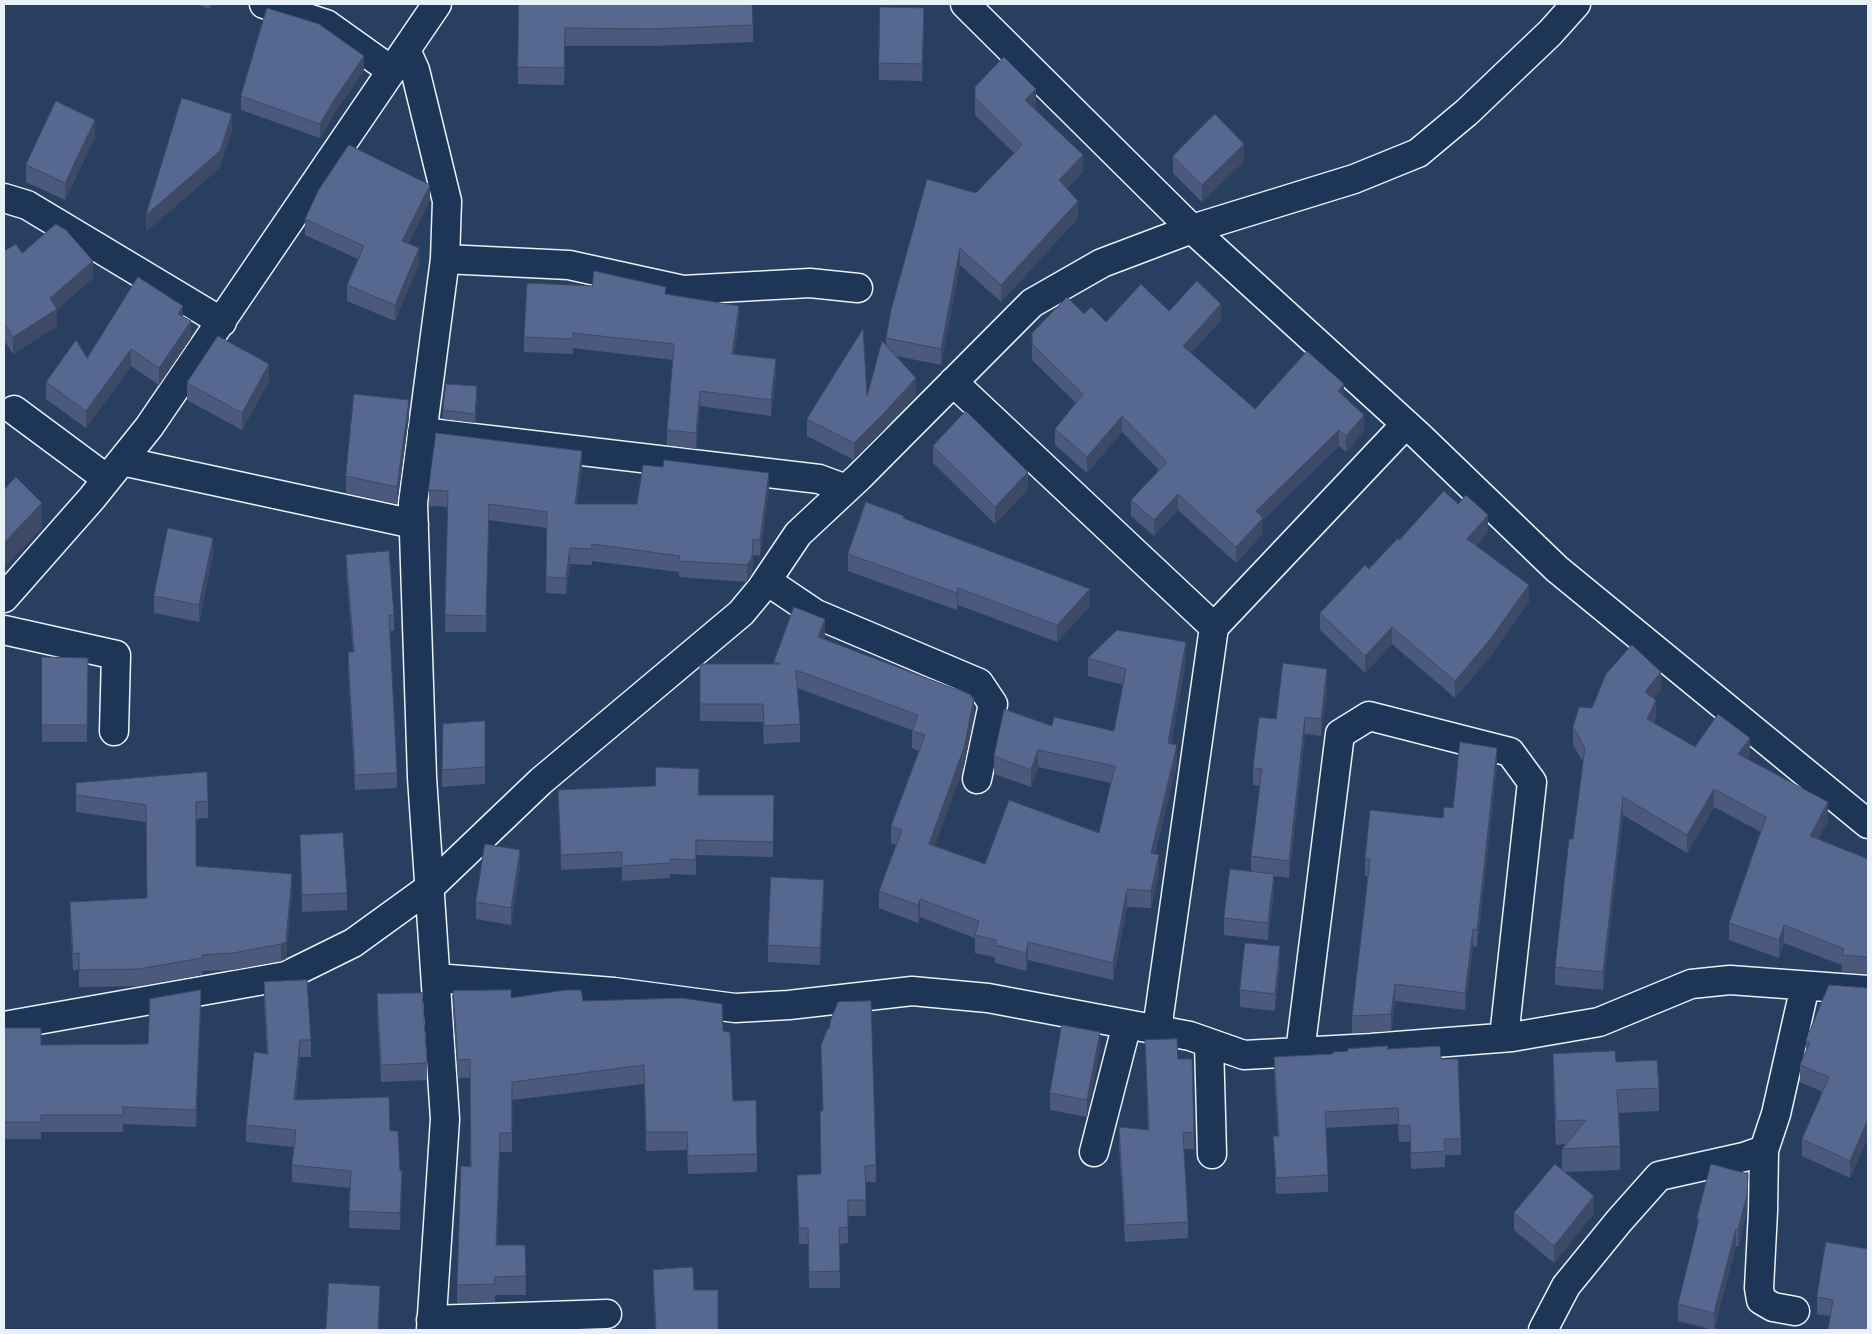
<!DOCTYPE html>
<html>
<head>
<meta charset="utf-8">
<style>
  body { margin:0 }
  #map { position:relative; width:1872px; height:1334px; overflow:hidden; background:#293f62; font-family:Itim,sans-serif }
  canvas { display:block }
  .frame { position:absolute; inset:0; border:5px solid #e8f1f8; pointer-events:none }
</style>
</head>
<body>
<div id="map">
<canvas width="1872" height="1334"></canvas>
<div class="frame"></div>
</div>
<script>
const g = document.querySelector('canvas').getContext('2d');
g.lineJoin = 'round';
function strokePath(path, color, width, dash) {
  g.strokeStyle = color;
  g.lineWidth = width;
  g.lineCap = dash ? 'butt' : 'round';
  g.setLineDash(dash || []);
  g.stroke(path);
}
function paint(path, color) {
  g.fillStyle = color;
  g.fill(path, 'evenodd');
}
const minor = new Path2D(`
  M264,4L326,24L392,71
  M965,4L1192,229L1419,436L1557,569L1868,824
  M406,50L415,70L447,201L445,259L413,503L422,777L445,1119L431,1330
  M4,198L27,205L222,322
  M445,259L569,265L683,290L810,283L858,288
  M953,382L1214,627
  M14,410L107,479
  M422,432L819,479L846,489
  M122,461L414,524
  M767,581L816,614L979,683L993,704L977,779
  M4,598L92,498L149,427L437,4
  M4,630L116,655L114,731
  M436,978L614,992L735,1008L789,1005L912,991L988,998L1190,1036L1244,1055L1371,1048L1512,1037L1599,1022L1691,984L1730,980L1868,990
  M4,1026L286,976L353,943L429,888L541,781L741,613L761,589L798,534L859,477L1032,303L1102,263L1192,229L1354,179L1418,153L1467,112L1550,33L1576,4
  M1159,1030V1015L1214,627L1406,424
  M1209,1043L1212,1154
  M1300,1052L1340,734L1369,716L1510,752L1532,782L1504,1037
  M1764,1150L1763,1211L1759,1288L1761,1300L1773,1307L1795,1311
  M1094,1152L1127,1024
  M431,1320L607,1314
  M1543,1330L1566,1286L1619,1221L1659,1176L1744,1157L1764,1150L1776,1114L1805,986`);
const wall = new Path2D(`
  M196,4H212L209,9Z
  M519,4L753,25V42L652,46H565L564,85L518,84Z
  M924,25L922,81L879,80V63Z
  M364,70L334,114L320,138L241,110V96Z
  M975,87L1036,106L1034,108L1083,172L1067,188L1078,218L1001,302L960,265L941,365L896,356L916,395L884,430L854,460L807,436V419L867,396L886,345V338L976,193L1014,153L975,115Z
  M95,137L65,200L26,182V165Z
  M1173,156L1244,161L1202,202L1173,173Z
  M430,200L408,244L419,264L395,321L347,301V285L358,259L305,235V219Z
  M4,251L22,253L93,278L57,309V326L13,354L4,340Z
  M666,294L739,321L734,355L776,375L771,416L700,406L696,449L667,445V430L673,360L573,348V354L524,352V337Z
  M1169,311L1221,320L1191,353L1255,409L1344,397L1364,431L1346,452L1339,446L1263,520V533L1236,563L1178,510L1154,536L1131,516V500L1159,470L1122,432L1087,473L1055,445V429L1076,403L1032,360V333L1106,322Z
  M183,317L191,338L159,385L131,366L86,428L46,399V382L87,358Z
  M269,381L242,430L187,400V383Z
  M477,395L475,423L443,419V410Z
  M409,417L397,504L346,493V476Z
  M933,446L1028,489L995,524L933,463Z
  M582,467L577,504H637L769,489L760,556L753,555L752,574L747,582L679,577V572L592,561V565L570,564L566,594L546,593L547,528L489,520L486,632H445L448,507L429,506V490Z
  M904,518L1090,606L1057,642L958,605L957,610L848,571V554Z
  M1488,532L1476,546L1529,602L1488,659L1455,698L1392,644L1365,673L1320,630V613L1399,540Z
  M213,555L199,622L154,613V596Z
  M346,555L394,615V631H390L397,773V788L355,790L348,668V652H353L346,570Z
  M825,636L824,639L971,697L974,716L964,766L934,846L985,864L1099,833L1111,783L1038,767L1031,787L994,774V756L1052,726L1114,731L1123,685L1088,676V658L1186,660L1171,744L1177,763L1155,854L1159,873L1151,908L1127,907L1113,980L1028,960L1026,971L995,963V957L975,953V938L920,917L918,923L879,908V891L896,845L891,843V826L919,751L912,748V730L797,688L800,724V742L764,744L763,722L700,721V664H774V662Z
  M42,657L88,658L87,742H42Z
  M1327,686L1321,736L1305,734L1289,878L1274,876V891L1268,940L1224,935V918L1251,871V856L1260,786L1253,785V768Z
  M1661,689L1654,698L1656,718L1654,723L1695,747L1750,755L1748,759L1828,820L1818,839L1868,859V974L1842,972V965L1784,943L1779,958L1729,940V923L1761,832L1714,807L1687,853L1623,815L1603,990L1555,985V967L1573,839L1583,762L1573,745V727L1592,708Z
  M485,721V784L442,787V770Z
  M1497,765L1477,947L1473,946L1465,1010L1395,1001L1391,1031L1352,1033V1016L1368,876H1365V859L1443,818Z
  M76,783L208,801V818L196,819V866L292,891L286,959L281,961L233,970L202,971V975L139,986L79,987V970H73L70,919V902L147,898L146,822L76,812Z
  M699,784V795L774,810L773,857L696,855V875L670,874V878L622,881V867L561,870L558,790Z
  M300,835L347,893V910L302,912Z
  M520,867L511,925L476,919V902Z
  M824,897L820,965L768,962V945Z
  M1280,963L1275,1011L1240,1007V990Z
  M264,982L311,1040V1057H300L296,1100L390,1131L400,1171L402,1188L400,1230L349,1228L350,1188L292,1182V1165L294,1147L246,1142V1125L267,1054L264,999Z
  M1868,988V1137L1850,1178L1802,1156V1139L1823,1092L1800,1082V1065L1806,1050V1041Z
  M453,991L511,998L583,1001L723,1031L733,1101L757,1154V1172L688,1174L687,1150L646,1151L644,1084L512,1100V1152H500L497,1245H525L526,1295H495V1302L457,1303V1285L470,1167V1078H458L453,1009Z
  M377,994L427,1063V1080L381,1082L377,1011Z
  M201,1007L196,1127L123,1124V1132H41V1139H4V1028L41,1045L148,1044Z
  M1145,1040L1178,1059L1194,1132V1149H1184L1188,1222V1238L1125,1242L1119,1144V1127L1148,1130Z
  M821,1045L876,1165V1182H865L866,1216H848V1243L840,1244V1288H809L808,1244H799L797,1175L821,1174L823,1111Z
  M1100,1049L1087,1117L1050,1110V1093Z
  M1388,1049L1441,1059L1461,1139V1155H1445V1167L1411,1169L1410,1142H1399L1398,1124L1325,1128L1328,1175V1192L1276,1194L1273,1136H1278L1274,1074V1057L1333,1054Z
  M1553,1054L1616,1062L1659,1088V1111L1619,1113L1620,1146V1170L1565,1172L1594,1213L1554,1263L1514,1230V1213L1562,1170V1149L1566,1144L1556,1145L1553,1078Z
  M1747,1212L1738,1247L1736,1246L1714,1330L1678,1321V1304L1697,1230V1218Z
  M1868,1249L1830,1316L1817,1314V1297Z
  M653,1270L694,1290L718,1330H655L653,1287Z`);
const shadedWall = new Path2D(`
  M364,56V70L334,114L320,138V124L334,100Z
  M1036,89V106L1025,117V100Z
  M232,114V131L220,168L146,232V215Z
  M95,120V137L65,200V183Z
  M1244,144V161L1202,202V185Z
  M1083,155V172L1059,196V180Z
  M430,185V200L402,257V241Z
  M1078,201V218L1001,302V285Z
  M419,248V264L395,321V305Z
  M960,248V265L941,365V349Z
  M93,261V278L56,310L57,309V326L13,354V337L50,298Z
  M1221,304V320L1183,362V346Z
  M183,306V323L178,314Z
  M739,306V321L732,370V354Z
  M191,321V338L159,385V368Z
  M131,349V366L86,428V411Z
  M776,359V375L771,416V400Z
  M269,364V381L242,430V413Z
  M916,378V395L884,430L854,460V443Z
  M1344,384V400L1338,391Z
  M477,386V395L475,423V414Z
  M700,391V406L696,449V433Z
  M409,400V417L397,504V487Z
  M1364,415V431L1346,452V436Z
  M1122,416V432L1087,473V457Z
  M1339,430V446L1263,520V533L1236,563V547L1256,511Z
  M582,451V467L575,520V504Z
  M1028,472V489L995,524V507Z
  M769,473V489L760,556V540Z
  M1178,494V510L1154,536V520Z
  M42,503V528L4,568V543Z
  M1488,515V532L1467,556V539Z
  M213,538V555L199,622V605Z
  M753,539L752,574L747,582V565Z
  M570,548V564L566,594V578Z
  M1529,585V602L1488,659L1455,698V681Z
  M958,588V605L957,610V593Z
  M1090,589V606L1057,642V625Z
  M825,619V636L818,655V637Z
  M1392,627V644L1365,673V656Z
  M1186,642V660L1168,761V743Z
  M1327,669V686L1321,736V719Z
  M1661,672V689L1645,710V692Z
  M974,698V716L964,766L929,862V844Z
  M1656,700V718L1647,737V719Z
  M1305,717V734L1289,878V861Z
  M1750,738V755L1738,772V754Z
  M1177,745V763L1151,870V853Z
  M1497,748V765L1477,947V930Z
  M1038,750V767L1031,787V770Z
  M1714,789V807L1687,853V835Z
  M1623,797V815L1603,990V972Z
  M1828,802V820L1810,854V836Z
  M520,850V867L511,925V908Z
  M1159,855V873L1151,908V891Z
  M292,874V891L286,959L281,961V944Z
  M1274,874V891L1268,940V923Z
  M824,880V897L820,965V948Z
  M1127,889V907L1113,980V963Z
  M920,899V917L918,923V905Z
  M1784,925V943L1779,958V940Z
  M1473,929V946L1465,1010V993Z
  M1028,942V960L1026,971V953Z
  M1280,946V963L1275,1011V994Z
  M1395,984V1001L1391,1031V1014Z
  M201,990V1007L196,1127V1110Z
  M1100,1032V1049L1087,1117V1100Z
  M300,1040V1057L294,1117V1100Z
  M1868,1119V1137L1850,1178V1161Z
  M500,1133V1152L496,1263V1245Z
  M402,1171V1188L400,1230V1213Z
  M1748,1174L1747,1212L1738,1247V1230Z
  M1594,1196V1213L1554,1263V1246Z
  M1736,1229V1246L1714,1330V1313Z
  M380,1286V1301L379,1330H378Z`);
const building = new Path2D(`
  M519,4H752L753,25L652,29L565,28L564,68L518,67Z
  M880,7L924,8L922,64L879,63Z
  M267,8L319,24L364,56L334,100L320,124L241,96Z
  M1004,57L1036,89L1025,100L1083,155L1059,180L1078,201L1001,285L960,248L941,349L886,338L891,310L927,179L976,193L1022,145L975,98V87Z
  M182,98L232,114L220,151L146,215Z
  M56,101L95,120L65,183L26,165Z
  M1215,114L1244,144L1202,185L1173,156Z
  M349,145L430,185L402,241L419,248L395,305L347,285L364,246L305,219L318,191Z
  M56,224L66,230L93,261L50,298L57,309L13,337L4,323V251L16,244L22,253Z
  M594,271L666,287L665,294L739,306L732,354L776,359L771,400L700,391L696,433L667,430L674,344L573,333V339L524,337L527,283L592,286Z
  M138,277L183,306L178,314L191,321L159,368L131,349L86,411L46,382L76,340L87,358Z
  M1197,281L1221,304L1183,346L1255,409L1307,351L1344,384L1338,391L1364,415L1346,436L1339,430L1256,511L1263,518L1236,547L1178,494L1154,520L1131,500L1167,462L1122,416L1087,457L1055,429L1083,394L1032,344V333L1067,297L1084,314L1091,307L1106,322L1141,284L1169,311Z
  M863,329L867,396L882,341L916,378L884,413L854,443L807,419Z
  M218,336L269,364L242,413L187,383Z
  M446,384L477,386L475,414L443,410Z
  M354,394L409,400L397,487L346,476Z
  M966,411L1028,472L995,507L933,446Z
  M436,433L582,451L575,504H637L643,465L663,467L664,460L769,473L760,540L753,539L752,558L747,565L679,561L680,556L592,544V549L570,548L566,578L546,577L547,512L489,504L486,616L445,615L448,491L429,490Z
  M16,477L42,503L4,543V490Z
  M1444,491L1458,504L1466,495L1488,515L1467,539L1529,585L1488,642L1455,681L1392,627L1365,656L1320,613L1365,565L1369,569L1398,538L1399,540Z
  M866,502L904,516L903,518L1090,589L1057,625L958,588L957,593L848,554Z
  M168,528L213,538L199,605L154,596Z
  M389,551L394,615H389L397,773L355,775L348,652H354L346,555Z
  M794,607L825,619L818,637L971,695L970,697L974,698L964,748L929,844L985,864L1009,800L1099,833L1115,766L1038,750L1031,770L994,756L1004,709L1052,726L1054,717L1114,731L1126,669L1088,658L1117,630L1186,642L1168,743L1177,745L1151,853L1159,855L1151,891L1127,889L1113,963L1028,942L1026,953L995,945L997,940L975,935L979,921L920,899L918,905L879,891L902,830L891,826L925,735L912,731L918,715L796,670L800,724L764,726L763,704H700V664H780L774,662Z
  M1632,645L1661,672L1645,692L1656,700L1647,719L1695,747L1718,714L1750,738L1738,754L1828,802L1810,836L1868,859V957L1842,955L1844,949L1784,925L1779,940L1729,923L1766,817L1714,789L1687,835L1623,797L1603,972L1555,967L1569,839H1573L1585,748L1573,727L1579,707L1592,708L1606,674Z
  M42,657L88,658L87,725H42Z
  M1283,663L1327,669L1321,719L1305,717L1289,861L1251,856L1262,769L1253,768L1259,717L1276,719Z
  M485,721V767L442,770L443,724Z
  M1460,742L1497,748L1477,930L1473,929L1465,993L1395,984L1391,1014L1352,1016L1370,859H1365L1370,810L1443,818L1444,807L1453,808Z
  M656,767L699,769L698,795H774L773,842L696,840V860L670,859V863L622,866V852L561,855L558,790L655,786Z
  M207,772L208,801L196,802V866L292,874L286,942L281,944L233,953L202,955V958L139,969L79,970V953L73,954L70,902L147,898L146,805L76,795V783Z
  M343,833L347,893L302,895L300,835Z
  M485,844L520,850L511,908L476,902Z
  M1230,869L1274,874L1268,923L1224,918Z
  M771,877L824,880L820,948L768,945Z
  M1245,943L1280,946L1275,994L1240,990Z
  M307,980L311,1040H300L294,1100L389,1097L390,1131H398L400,1171H402L400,1213L349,1211L351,1171L292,1165L296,1130L246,1125L254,1052L268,1054L264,982Z
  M1829,985L1868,988V1119L1850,1161L1802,1139L1829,1077L1800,1065L1810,1042L1806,1041Z
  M201,990L196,1110L123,1107V1115H41V1122H4V1028H41V1045L148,1044L150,999Z
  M511,990V998L566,990H581L583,1001L682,998L722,1004L723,1031L730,1032L733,1101L756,1100L757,1154L688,1156L687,1132H646L644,1065L512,1082V1133H500L496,1245H525L526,1276L495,1277V1284L457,1285L461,1166L471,1167L470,1059L458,1060L453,991Z
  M422,993L427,1063L381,1065L377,994Z
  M871,1001L876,1165L865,1166L866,1200H848V1227L839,1228L840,1271L809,1272L808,1228H799L797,1175L821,1174L820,1111H823L821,1045L828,1028H830V1022L838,1002Z
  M1062,1025L1100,1032L1087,1100L1050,1093Z
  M1177,1039L1178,1059H1192L1194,1132L1183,1133L1188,1222L1125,1225L1119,1127L1149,1130L1145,1040Z
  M1388,1046L1387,1049L1440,1046L1441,1059H1458L1461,1139H1444L1445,1151L1411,1153L1410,1125L1399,1126L1398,1108L1325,1112L1328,1175L1276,1178L1273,1136H1279L1274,1057L1333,1054V1052L1348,1051V1049Z
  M1615,1051L1616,1062L1657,1060L1659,1088L1617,1090L1620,1146L1562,1149L1586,1120L1556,1121L1553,1054Z
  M1555,1164L1594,1196L1554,1246L1514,1213Z
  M1711,1164L1748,1174L1747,1195L1738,1230L1736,1229L1714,1313L1678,1304L1699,1219L1697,1218Z
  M1826,1242L1868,1249V1330H1828L1833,1300L1817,1297Z
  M693,1267L694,1290H718V1330H656L653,1270Z
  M329,1283L380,1286L378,1330H326Z`);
strokePath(minor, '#e8f1f8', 31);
strokePath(minor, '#1d3557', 28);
paint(wall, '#4b597c');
paint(shadedWall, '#3d4965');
paint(building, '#576890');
strokePath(building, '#3d4965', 1);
</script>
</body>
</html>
